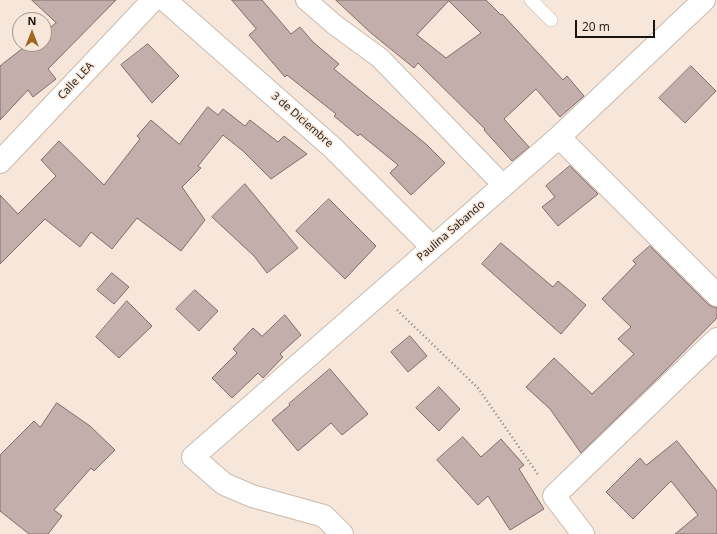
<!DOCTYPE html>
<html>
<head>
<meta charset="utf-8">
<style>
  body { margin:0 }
  #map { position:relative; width:717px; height:534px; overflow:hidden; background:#f7e7da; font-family:"Open Sans",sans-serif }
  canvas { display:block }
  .north { position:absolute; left:12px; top:12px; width:40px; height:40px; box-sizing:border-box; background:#f7e7da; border:1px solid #9f938a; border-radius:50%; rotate:0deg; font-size:11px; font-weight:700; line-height:16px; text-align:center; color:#1b1511 }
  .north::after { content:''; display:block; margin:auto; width:14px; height:18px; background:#9e6822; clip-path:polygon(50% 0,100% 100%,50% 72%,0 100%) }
  .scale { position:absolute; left:575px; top:20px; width:80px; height:18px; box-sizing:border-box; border:2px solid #1b1511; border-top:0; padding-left:5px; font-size:12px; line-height:14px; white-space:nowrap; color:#1b1511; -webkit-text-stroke:3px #f7e7da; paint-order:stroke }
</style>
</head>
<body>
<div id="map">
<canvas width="717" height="534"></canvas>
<div class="north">N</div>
<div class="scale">20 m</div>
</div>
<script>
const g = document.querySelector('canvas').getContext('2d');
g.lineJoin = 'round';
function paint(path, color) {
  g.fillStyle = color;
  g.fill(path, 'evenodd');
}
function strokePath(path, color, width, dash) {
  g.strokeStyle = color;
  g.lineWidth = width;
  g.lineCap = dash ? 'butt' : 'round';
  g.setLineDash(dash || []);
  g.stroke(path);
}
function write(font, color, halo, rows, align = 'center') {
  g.font = font + ' "Open Sans",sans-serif';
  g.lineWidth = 3;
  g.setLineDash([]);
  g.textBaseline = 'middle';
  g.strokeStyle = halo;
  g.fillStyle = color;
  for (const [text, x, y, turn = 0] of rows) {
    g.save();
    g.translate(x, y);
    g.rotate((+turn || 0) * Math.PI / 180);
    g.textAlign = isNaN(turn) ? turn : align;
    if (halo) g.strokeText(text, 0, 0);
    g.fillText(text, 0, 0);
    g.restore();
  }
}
const building = new Path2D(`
  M32,0H116L48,69L56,79L33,97L28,90L0,120V66L28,44H44V32L56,23Z
  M232,0H262L291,34L300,27L313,42L339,64L334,69L426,144L445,163L411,195L390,173L398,165L360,134L358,136L334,116L336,114L287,75L285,77L249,35L256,29Z
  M336,0H486L501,15L502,14L563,80L567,76L584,96L560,117L536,89L504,119L529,147L512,161L484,130L485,129L418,63L414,68L371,33ZM449,1L481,33L446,58L417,35Z
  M148,44L179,76L152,103L121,65Z
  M691,66L716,91L685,123L659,98Z
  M208,107L218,115L223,109L245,126L250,120L278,142L284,136L307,154L271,179L243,151L223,135L198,166L201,168L182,187L205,220L181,251L137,218L112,249L91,232L80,247L45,219L0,264V195L18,214L56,176L41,160L59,141L104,185L140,139L137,136L151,120L179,144Z
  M570,166L598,194L558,226L542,207L555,197L546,186Z
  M245,184L298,248L267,273L254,256L212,217Z
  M329,199L376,246L345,279L296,231Z
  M501,243L553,287L558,281L586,305L561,334L482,264Z
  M650,246L708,304L713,307H717V318L661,375L581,453L550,409L526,387L554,358L592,394L634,354L618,339L631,327L602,299L636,264L633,261Z
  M112,273L129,287L114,304L97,290Z
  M195,290L218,311L199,331L176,309Z
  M127,301L152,326L119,358L96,337Z
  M285,315L301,335L280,354L283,357L263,378L258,373L232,398L212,378L237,353L233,349L253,328L262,336Z
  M410,336L427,356L408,372L391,352Z
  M330,369L368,414L342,435L331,423L298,451L272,420L290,405L289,404Z
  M439,387L460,409L439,431L416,408Z
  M57,403L90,426L115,450L94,471L91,468L54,510L62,516L48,534H29L0,511V455L34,421L40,427Z
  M463,437L481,457L501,439L524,465L519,469L544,509L510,530L488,496L478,505L437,460Z
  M677,441L717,491V534H675L698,515L671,481L633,519L606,492L640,458L646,465Z`);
const path = new Path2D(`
  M397,310L478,388L539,476`);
const service = new Path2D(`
  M531,0L551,20`);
const pedestrian = new Path2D(`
  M306,0L335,25L380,58L504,186`);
const minor = new Path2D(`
  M165,0L333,148L432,247
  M559,137L717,295
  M0,162L153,0
  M342,534L324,516L252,496L224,484L193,457L559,137L704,0
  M583,534L554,496L717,339`);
const streetNames = [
  ["Calle LEA",76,81,-47],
  ["3 de Diciembre",302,120,41],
  ["Paulina Sabando",451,231,-41]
];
paint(building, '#c3aeac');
strokePath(building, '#7f6c6a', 1);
strokePath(service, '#cabbaf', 14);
strokePath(pedestrian, '#cabbaf', 22);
strokePath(minor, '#cabbaf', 24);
strokePath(path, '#8a7f76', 2.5, [1, 3]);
strokePath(service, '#fff', 13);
strokePath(pedestrian, '#fff', 20);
strokePath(minor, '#fff', 22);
write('11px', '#1b1511', '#f7e7da', streetNames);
</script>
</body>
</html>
